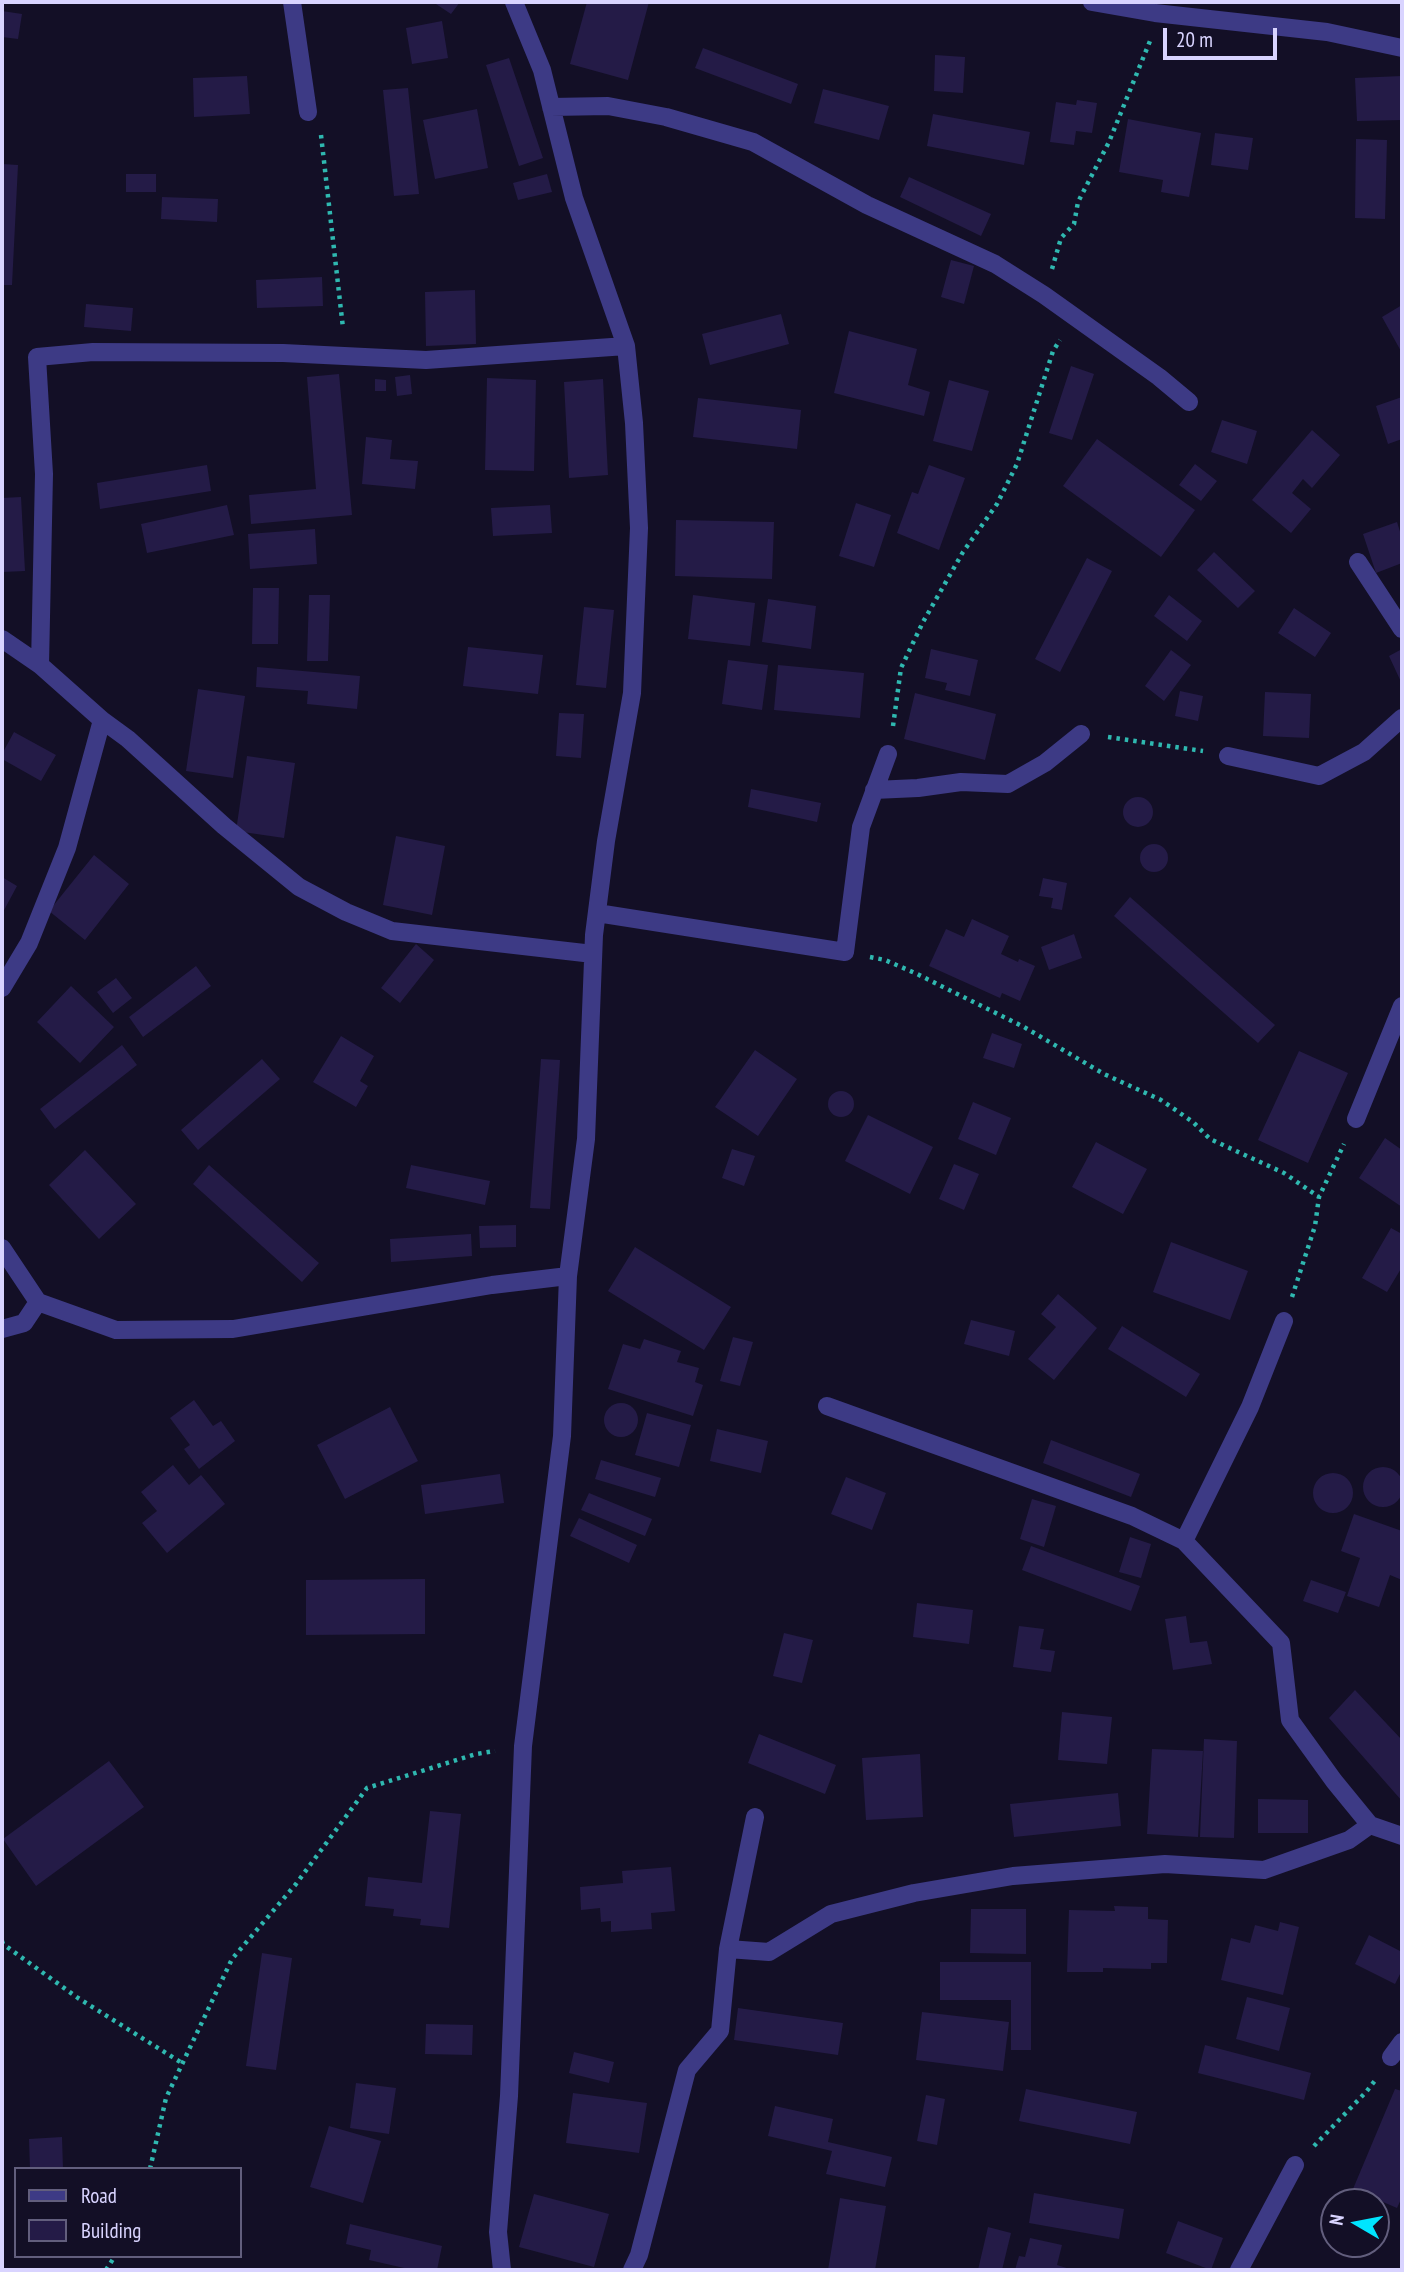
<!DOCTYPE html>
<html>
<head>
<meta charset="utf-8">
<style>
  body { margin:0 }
  #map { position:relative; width:1404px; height:2272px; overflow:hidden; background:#130f26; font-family:"PT Sans Narrow",sans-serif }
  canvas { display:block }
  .frame { position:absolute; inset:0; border:4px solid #d9d4ff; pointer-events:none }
  .legend { position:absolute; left:14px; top:2167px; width:228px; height:91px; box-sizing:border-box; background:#130f26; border:2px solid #625e7d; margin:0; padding:9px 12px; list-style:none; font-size:21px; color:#d9d4ff }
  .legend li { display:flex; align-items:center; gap:14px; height:35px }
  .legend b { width:35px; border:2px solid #625e7d }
  .north { position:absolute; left:1320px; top:2188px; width:70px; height:70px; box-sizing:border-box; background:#130f26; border:2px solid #625e7d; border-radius:50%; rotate:280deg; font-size:19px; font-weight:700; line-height:28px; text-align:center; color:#d9d4ff }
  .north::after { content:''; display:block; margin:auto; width:24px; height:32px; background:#00e5ff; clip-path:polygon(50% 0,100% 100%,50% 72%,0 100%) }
  .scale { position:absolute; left:1163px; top:28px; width:114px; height:32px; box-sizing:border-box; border:4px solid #d9d4ff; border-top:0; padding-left:9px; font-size:21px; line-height:24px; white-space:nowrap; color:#d9d4ff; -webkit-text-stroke:5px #130f26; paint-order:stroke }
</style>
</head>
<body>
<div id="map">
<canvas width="1404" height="2272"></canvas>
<div class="frame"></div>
<ul class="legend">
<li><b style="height:9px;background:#3d3a85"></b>Road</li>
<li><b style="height:19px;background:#241b47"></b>Building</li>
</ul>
<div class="north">N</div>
<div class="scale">20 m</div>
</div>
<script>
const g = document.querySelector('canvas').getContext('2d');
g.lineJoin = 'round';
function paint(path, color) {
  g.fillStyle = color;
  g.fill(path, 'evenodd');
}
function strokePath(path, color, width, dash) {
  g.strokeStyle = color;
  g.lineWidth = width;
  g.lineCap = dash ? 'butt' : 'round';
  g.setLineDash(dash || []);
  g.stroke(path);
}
const building = new Path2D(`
  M433,2H460L451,14Z
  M587,2H649L628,80L570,64Z
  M2,11L22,14L18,39L2,37Z
  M442,21L448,58L412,64L406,28Z
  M703,48L798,84L791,104L695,68Z
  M935,55L965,57L963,93L934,91Z
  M509,58L543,158L519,166L486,65Z
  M247,76L250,114L194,117L193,78Z
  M1402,76V120L1357,121L1355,78Z
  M408,88L419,194L394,196L383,90Z
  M823,89L889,106L879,140L814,123Z
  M1077,100L1097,103L1092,133L1076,131L1074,145L1050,142L1056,102L1076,105Z
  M477,109L488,168L435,179L423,120Z
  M933,114L1030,132L1024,165L927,146Z
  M1128,119L1201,133L1189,197L1161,192L1163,180L1119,172Z
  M1215,133L1253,138L1248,170L1211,165Z
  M1356,139L1387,140L1385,219L1355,218Z
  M2,164L18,165L12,285H2Z
  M126,174H156V192H126Z
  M547,174L552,192L518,200L513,183Z
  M909,177L991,214L981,236L900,197Z
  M162,197L218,199L217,222L161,219Z
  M951,260L974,266L964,304L941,297Z
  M322,277L323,306L257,308L256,280Z
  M475,290L476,344L426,346L425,292Z
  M86,304L133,308L131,331L84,327Z
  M1402,305V353L1382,317Z
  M781,314L789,344L710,365L702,334Z
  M849,331L917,349L908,385L930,392L924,416L834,393Z
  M1071,366L1094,374L1072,440L1049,433Z
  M339,374L352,515L251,524L249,495L316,489L307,377Z
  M410,375L412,394L397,396L395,377Z
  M487,378L536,380L534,471L485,470Z
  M375,379L386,380V391H375Z
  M603,379L608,475L569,478L564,382Z
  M949,380L989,391L972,451L933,441Z
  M1402,397V439L1388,444L1376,406Z
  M698,398L801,410L797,449L693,437Z
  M1222,420L1257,431L1247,464L1211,452Z
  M1312,430L1340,455L1312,488L1303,479L1292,493L1311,509L1291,533L1252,500Z
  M366,437L392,440L390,459L418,461L415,489L362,484Z
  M1097,439L1195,510L1161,557L1063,486Z
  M1195,464L1217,481L1201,501L1179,485Z
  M207,465L211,491L100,509L97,483Z
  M929,465L965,478L939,550L897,533L912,492L918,494Z
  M21,497L25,571L2,572V498Z
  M856,503L891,515L874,567L839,556Z
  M227,505L234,535L147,553L141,524Z
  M550,505L552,533L493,536L491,508Z
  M676,520L774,522L772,579L675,576Z
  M1397,522L1402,538V563L1376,573L1363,534Z
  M315,529L317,564L250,569L248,534Z
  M1214,552L1255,591L1238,608L1197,570Z
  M1087,558L1112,571L1060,672L1035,659Z
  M253,588H279L278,644H252Z
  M309,595H330L328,661H307Z
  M693,595L755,603L750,646L688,639Z
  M1169,595L1202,621L1187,641L1154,616Z
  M768,599L816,606L811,649L762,642Z
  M584,607L614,610L606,688L576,685Z
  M1294,608L1331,633L1315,657L1278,633Z
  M468,647L543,655L538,694L463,686Z
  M931,649L978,660L970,696L945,690L947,683L925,678Z
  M1402,649V684L1389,656Z
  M1171,650L1191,665L1164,701L1145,686Z
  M728,660L768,665L762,710L722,704Z
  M778,665L864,673L860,718L774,710Z
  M257,667L360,676L357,709L307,704L308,691L256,687Z
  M198,689L245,696L233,778L186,771Z
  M1180,691L1203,696L1198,721L1175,716Z
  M1265,692L1311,694L1309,738L1263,736Z
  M915,693L996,714L985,760L904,739Z
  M559,713L584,714L581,758L556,756Z
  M14,732L56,755L41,781L2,759V754Z
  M247,756L295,763L284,838L236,831Z
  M751,789L821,803L817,822L748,807Z
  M1123 812a15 15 0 1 1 30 0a15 15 0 1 1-30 0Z
  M396,836L445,846L432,915L383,905Z
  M1140 858a14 14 0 1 1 28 0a14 14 0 1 1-28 0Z
  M94,855L129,884L85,940L49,911Z
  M2,877L17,886L2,914Z
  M1043,878L1067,883L1062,910L1051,908L1053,898L1039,896Z
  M1130,897L1275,1025L1258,1043L1114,916Z
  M972,919L1009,936L1001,954L1018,962L1019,959L1035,966L1020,1001L1002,993L1000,998L929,966L946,929L964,937Z
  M1074,934L1082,958L1049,970L1041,947Z
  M416,944L434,960L400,1003L381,988Z
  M196,966L211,986L143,1037L129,1017Z
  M116,978L132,998L113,1013L97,992Z
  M71,986L114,1027L80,1063L37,1022Z
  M992,1033L1022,1044L1014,1068L983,1058Z
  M341,1036L374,1056L360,1081L368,1086L356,1107L313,1082Z
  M122,1045L137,1065L55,1129L40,1109Z
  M755,1050L797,1079L758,1136L715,1107Z
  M1299,1051L1348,1073L1308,1163L1258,1140Z
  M262,1059L280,1079L198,1150L181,1130Z
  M541,1059L560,1060L550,1209L530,1208Z
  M828 1104a13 13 0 1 1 26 0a13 13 0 1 1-26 0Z
  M973,1102L1011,1118L996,1155L958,1139Z
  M868,1115L933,1147L910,1194L845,1161Z
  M1385,1138L1402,1150V1207L1359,1178Z
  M1096,1142L1147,1169L1123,1214L1072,1187Z
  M732,1149L755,1156L744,1186L722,1178Z
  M85,1150L136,1204L99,1239L49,1185Z
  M954,1164L979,1174L964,1210L939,1199Z
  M209,1165L319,1263L302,1282L193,1184Z
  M411,1165L490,1181L485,1205L406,1188Z
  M516,1225V1247L480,1248L479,1226Z
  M1391,1228L1402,1234V1267L1387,1292L1362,1278Z
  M471,1234L472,1256L391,1262L390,1239Z
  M1171,1242L1248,1271L1230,1320L1153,1292Z
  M635,1247L731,1307L704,1350L608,1291Z
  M1058,1294L1097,1328L1054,1380L1028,1359L1056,1327L1041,1314Z
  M971,1320L1015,1331L1009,1356L964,1344Z
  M1122,1326L1200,1374L1186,1397L1108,1349Z
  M733,1337L753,1342L740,1386L720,1381Z
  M644,1339L681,1351L677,1362L699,1368L695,1382L703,1385L693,1416L608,1389L623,1344L640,1349Z
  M194,1400L213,1426L221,1421L235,1441L199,1469L184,1449L190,1445L170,1418Z
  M604 1420a17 17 0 1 1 34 0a17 17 0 1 1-34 0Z
  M390,1407L418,1461L345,1499L317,1445Z
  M647,1413L691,1425L679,1467L635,1455Z
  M717,1429L768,1441L761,1473L710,1461Z
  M1051,1440L1140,1474L1131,1497L1043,1463Z
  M601,1460L661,1478L655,1497L595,1479Z
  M173,1465L189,1485L201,1475L225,1504L167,1553L142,1523L157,1511L141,1492Z
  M1363 1487a20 20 0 1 1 40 0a20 20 0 1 1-40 0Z
  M1313 1493a20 20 0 1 1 40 0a20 20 0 1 1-40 0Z
  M500,1474L504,1503L425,1514L421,1485Z
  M846,1477L886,1493L872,1530L831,1514Z
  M589,1493L652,1519L645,1536L581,1510Z
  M1032,1499L1056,1506L1044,1547L1020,1539Z
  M1354,1514L1402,1531V1580L1390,1575L1379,1607L1347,1596L1360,1558L1341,1551Z
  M579,1518L637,1545L629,1563L570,1536Z
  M1130,1537L1151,1544L1141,1578L1119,1572Z
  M1031,1546L1140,1586L1131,1611L1022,1570Z
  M425,1579V1634L306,1635V1580Z
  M1311,1580L1346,1592L1338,1613L1303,1601Z
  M917,1603L973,1610L969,1644L913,1637Z
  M1186,1616L1190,1643L1207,1641L1212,1664L1173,1670L1165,1619Z
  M1019,1626L1044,1629L1040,1649L1055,1651L1051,1672L1013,1667Z
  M784,1633L813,1640L802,1683L773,1676Z
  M1355,1690L1402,1740V1801L1329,1718Z
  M1062,1712L1112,1717L1107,1764L1058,1760Z
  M759,1734L836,1765L825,1794L748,1763Z
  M1204,1739L1237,1741L1234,1838L1200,1837Z
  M1152,1749L1203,1751L1198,1837L1147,1834Z
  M920,1754L923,1817L866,1820L862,1758Z
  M109,1761L144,1807L36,1886L3,1839Z
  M1118,1793L1121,1826L1014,1837L1010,1804Z
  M1258,1799L1308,1800V1833H1258Z
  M430,1811L461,1814L449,1928L420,1925L421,1919L393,1916L394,1909L365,1906L368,1877L422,1883Z
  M671,1867L675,1911L651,1913L652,1929L611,1932V1921L601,1922L600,1908L581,1910L580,1887L623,1883L622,1871Z
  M1114,1906L1148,1907V1919L1168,1920L1167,1963H1151V1969L1103,1968V1972H1067L1069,1910L1115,1911Z
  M971,1909H1026V1954L970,1953Z
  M1280,1922L1299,1927L1283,1995L1221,1980L1231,1938L1250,1943L1255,1925L1278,1931Z
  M1369,1935L1402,1952V1970L1395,1984L1355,1964Z
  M262,1953L292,1958L276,2070L246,2066Z
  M940,1962H1031V2050H1011V2000H940Z
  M1247,1997L1290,2008L1279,2051L1236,2039Z
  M738,2008L843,2023L838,2055L734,2040Z
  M922,2012L1009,2022L1003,2071L916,2060Z
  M426,2024L473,2025L472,2055L425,2054Z
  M1205,2045L1311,2073L1304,2100L1198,2073Z
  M574,2052L614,2062L609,2083L569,2073Z
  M356,2083L396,2088L389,2134L350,2128Z
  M1026,2089L1137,2112L1130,2144L1019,2121Z
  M1395,2089L1402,2091V2197L1397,2208L1353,2189Z
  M573,2093L647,2103L639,2153L566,2143Z
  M926,2095L945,2099L937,2145L917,2141Z
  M775,2106L833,2119L828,2142L892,2157L885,2187L826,2174L832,2151L768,2136Z
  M329,2126L381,2141L363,2203L310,2187Z
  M62,2137L63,2169H30L29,2139Z
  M1034,2193L1124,2209L1119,2239L1029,2223Z
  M534,2194L609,2214L594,2267L519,2247Z
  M840,2198L886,2206L875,2270H828Z
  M1178,2221L1223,2238L1211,2270L1166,2253Z
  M350,2224L442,2246L437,2270H413L369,2260L371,2250L346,2244Z
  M988,2227L1011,2233L1002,2270H978Z
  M1030,2238L1062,2245L1057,2265L1073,2270H1015L1019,2256L1025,2257Z`);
const path = new Path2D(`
  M321,135L343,328
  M1052,269L1061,238L1074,224L1078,202L1109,142L1150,41
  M893,726L901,668L923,622L963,552L997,504L1017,464L1053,351L1060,340
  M1108,737L1203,751
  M870,957L885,960L915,973L1024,1027L1104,1074L1161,1100L1193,1122L1210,1139L1284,1173L1319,1197
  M1292,1297L1315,1226L1319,1197L1344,1144
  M2,1941L3,1944L78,1998L182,2063
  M1314,2146L1366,2092L1377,2078
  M150,2169L166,2098L232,1959L296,1884L367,1788L476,1754L495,1751
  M106,2270L115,2256`);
const minor = new Path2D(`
  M292,2L308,112
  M1092,2L1155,13L1327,32L1402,48
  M551,107L608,106L666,117L753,142L867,205L995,264L1044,295L1159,377L1189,402
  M1358,562L1402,629
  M2,639L40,665L102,720L128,739L224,826L299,887L346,912L392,931L593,954
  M40,665L44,474L37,357L93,352L283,353L426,360L626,346
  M1228,756L1319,776L1364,752L1402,718
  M874,790L918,788L961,782L1008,784L1045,763L1081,734
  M597,913L845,952L861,827L888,754
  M2,988L29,943L67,848L102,720
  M1356,1119L1402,1006
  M2,1248L38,1302L116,1330L233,1329L492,1285L568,1276
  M2,1329L24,1323L38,1302
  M827,1406L1132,1516L1184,1541L1281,1643L1290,1720L1334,1781L1370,1825L1402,1836
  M1184,1541L1250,1407L1284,1321
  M728,1949L769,1952L831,1914L914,1893L1013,1876L1165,1864L1264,1870L1349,1840L1370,1825
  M1391,2057L1402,2042
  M502,2270L498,2232L509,2096L523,1746L562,1436L568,1276L586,1139L594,935L606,841L632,693L639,528L634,423L626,346L574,198L542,70L514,2
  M632,2270L639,2255L687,2070L720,2031L728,1949L755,1817
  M1239,2270L1295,2165`);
paint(building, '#241b47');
strokePath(path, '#2fb8b0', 4.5, [3.5, 5]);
strokePath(minor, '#3d3a85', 18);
</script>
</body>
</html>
